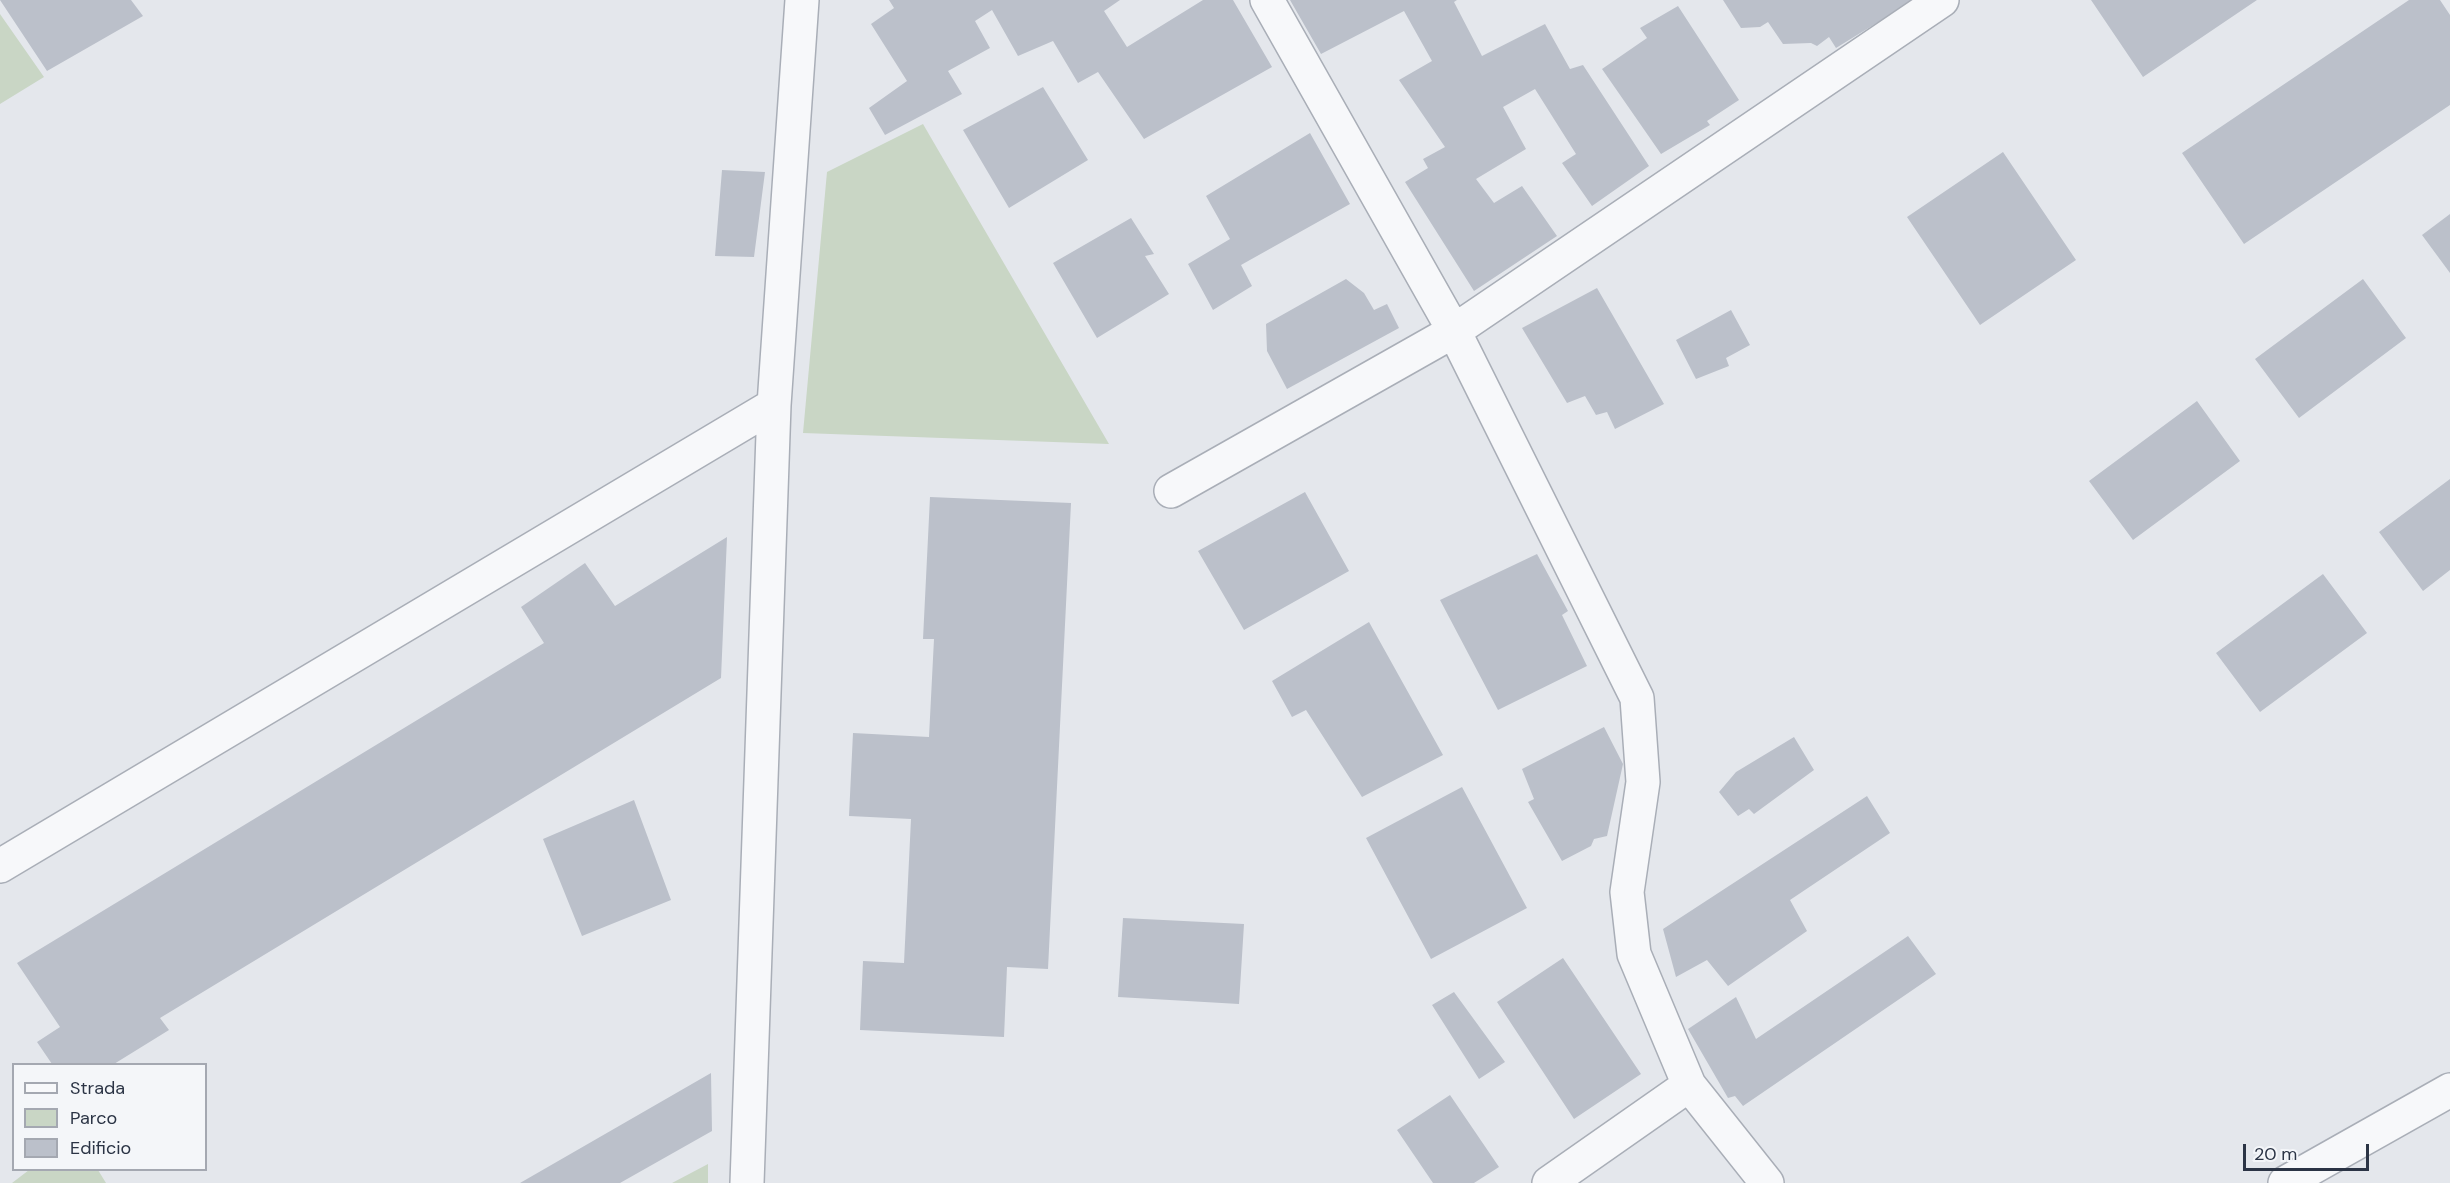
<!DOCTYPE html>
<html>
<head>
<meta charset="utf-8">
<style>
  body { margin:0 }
  #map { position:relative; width:2450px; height:1183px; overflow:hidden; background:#e4e7ec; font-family:"DM Sans",sans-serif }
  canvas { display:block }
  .legend { position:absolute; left:12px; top:1063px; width:195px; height:108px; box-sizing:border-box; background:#f4f6f9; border:2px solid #a4a8b1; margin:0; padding:8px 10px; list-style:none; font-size:18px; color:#2b3445 }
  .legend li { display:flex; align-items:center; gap:12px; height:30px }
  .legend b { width:30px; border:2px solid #a4a8b1 }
  .scale { position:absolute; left:2243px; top:1144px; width:126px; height:27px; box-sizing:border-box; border:3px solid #2b3445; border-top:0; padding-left:8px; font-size:18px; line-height:21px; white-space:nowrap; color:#2b3445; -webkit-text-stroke:4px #f4f6f9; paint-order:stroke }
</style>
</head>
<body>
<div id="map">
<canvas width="2450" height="1183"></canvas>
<ul class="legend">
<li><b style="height:8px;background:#f7f8fa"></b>Strada</li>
<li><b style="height:16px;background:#c9d6c5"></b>Parco</li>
<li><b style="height:16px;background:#bbc0ca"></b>Edificio</li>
</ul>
<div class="scale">20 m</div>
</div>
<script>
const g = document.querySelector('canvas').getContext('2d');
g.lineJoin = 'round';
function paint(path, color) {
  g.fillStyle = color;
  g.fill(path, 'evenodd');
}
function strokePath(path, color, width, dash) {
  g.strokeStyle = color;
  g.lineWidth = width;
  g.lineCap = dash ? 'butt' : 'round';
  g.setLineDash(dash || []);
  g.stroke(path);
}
const green = new Path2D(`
  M0,14L44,77L0,104Z
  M923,124L1109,444L803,433L827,172Z
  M708,1164V1183H672Z
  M29,1170H98L106,1183H12Z`);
const building = new Path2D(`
  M0,0H131L143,16L47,71Z
  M889,0H1120L1104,11L1127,47L1203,0H1233L1272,67L1144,139L1098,72L1078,83L1053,41L1018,56L992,10L975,21L990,48L948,71L962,94L885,135L869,108L907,81L871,24L894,8Z
  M1290,0H1457L1454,2L1482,56L1545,24L1570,69L1583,65L1649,166L1592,206L1562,163L1576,154L1535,89L1503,107L1526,149L1476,179L1494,203L1522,186L1557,236L1474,291L1405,182L1428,168L1423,159L1445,147L1399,80L1432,61L1404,11L1321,54Z
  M1723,0H1914L1836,48L1829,37L1817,46L1811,43L1783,44L1768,22L1760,27L1741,28Z
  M2091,0H2257L2143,77Z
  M2409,0H2440L2450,15V105L2244,244L2182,153Z
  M1678,6L1739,100L1707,121L1710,125L1661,154L1602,69L1647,38L1640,28Z
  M1043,87L1088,160L1009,208L963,130Z
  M1310,133L1350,204L1241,265L1252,286L1213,310L1188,264L1230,239L1206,196Z
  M2003,152L2076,260L1980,325L1907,217Z
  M722,170L765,172L754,257L715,256Z
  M2450,214V273L2422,235Z
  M1131,218L1154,254L1145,256L1169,294L1097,338L1053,263Z
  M1346,279L1364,293L1374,310L1387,304L1399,328L1287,389L1267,351L1266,324Z
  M2363,279L2406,338L2299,418L2255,359Z
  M1597,288L1664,404L1615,429L1607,412L1596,415L1585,396L1567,403L1522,328Z
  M1731,310L1750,345L1726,358L1729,366L1696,379L1676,340Z
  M2197,401L2240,461L2133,540L2089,481Z
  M2450,479V570L2423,591L2379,532Z
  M1305,492L1349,571L1244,630L1198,551Z
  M930,497L1071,503L1048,969L1007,967L1004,1037L860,1030L863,961L904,963L911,819L849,816L853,733L929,737L934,639H923Z
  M727,537L721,678L160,1018L169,1030L114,1064H52L37,1042L60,1027L17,963L544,643L521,607L585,563L615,606Z
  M1537,554L1568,611L1562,615L1587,666L1498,710L1440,600Z
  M2323,574L2367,633L2260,712L2216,653Z
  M1369,622L1443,755L1362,797L1306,710L1292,717L1272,681Z
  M1604,727L1623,764L1607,836L1594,839L1591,846L1562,861L1528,802L1534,799L1522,769Z
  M1794,737L1814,770L1754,814L1749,809L1738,816L1719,792L1736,772Z
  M1462,787L1527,908L1431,959L1366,838Z
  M1867,796L1890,833L1790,900L1807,931L1728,986L1707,960L1676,977L1663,929Z
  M634,800L671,900L582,936L543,839Z
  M1123,918L1244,924L1239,1004L1118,997Z
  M1908,936L1936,974L1743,1106L1735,1096L1728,1098L1688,1029L1736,997L1756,1039Z
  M1563,958L1641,1074L1574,1119L1497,1002Z
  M1454,992L1505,1062L1479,1079L1432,1005Z
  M711,1073L712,1131L620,1183H520Z
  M1450,1095L1499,1167L1474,1183H1433L1397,1130Z`);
const minor = new Path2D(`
  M1267,0L1454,331L1637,698L1643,782L1627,892L1634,954L1689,1085L1767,1183
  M1171,491L1454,331L1942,0
  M0,866L774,405
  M747,1183L774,405L802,0
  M1549,1183L1689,1085`);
const tertiary = new Path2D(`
  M2285,1183L2450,1090`);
paint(green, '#c9d6c5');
paint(building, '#bbc0ca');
strokePath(minor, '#a9aeb7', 36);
strokePath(tertiary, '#a9aeb7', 36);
strokePath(minor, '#f7f8fa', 33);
strokePath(tertiary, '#f7f8fa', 33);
</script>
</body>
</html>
